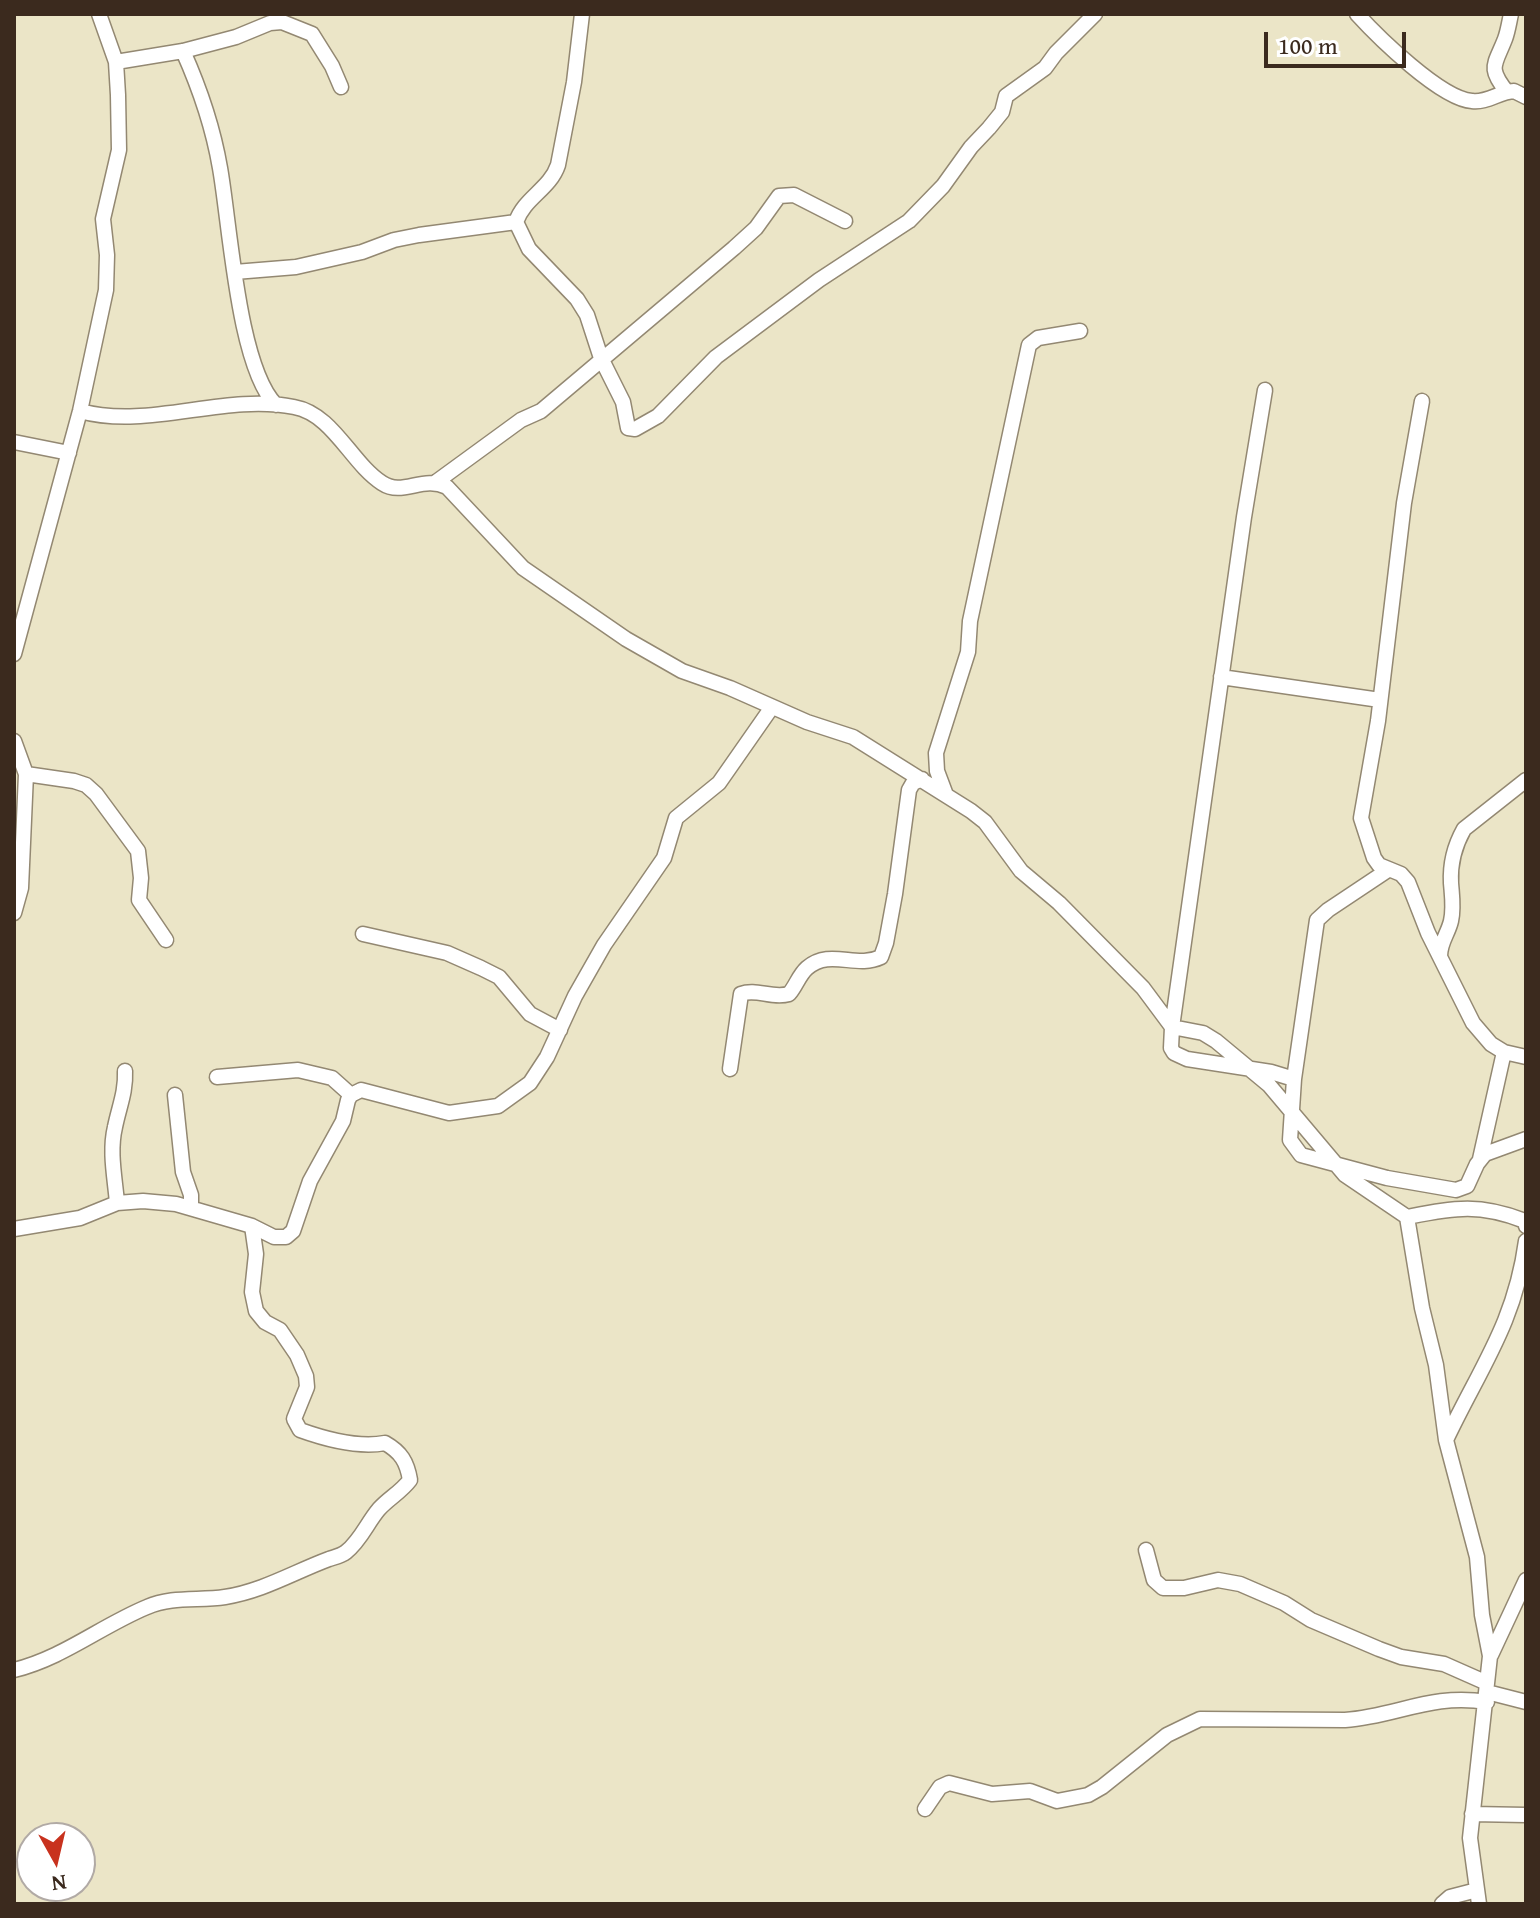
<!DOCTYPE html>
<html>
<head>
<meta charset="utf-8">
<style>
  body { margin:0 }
  #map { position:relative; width:1540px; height:1918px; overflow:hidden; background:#ebe5c7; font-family:"Gentium Book Plus",serif }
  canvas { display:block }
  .frame { position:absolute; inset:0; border:16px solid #3b2a1e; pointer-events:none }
  .north { position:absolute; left:16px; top:1822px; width:80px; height:80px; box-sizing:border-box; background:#fff; border:2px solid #b1aaa5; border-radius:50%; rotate:172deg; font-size:22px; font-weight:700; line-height:32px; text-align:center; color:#3b2a1e }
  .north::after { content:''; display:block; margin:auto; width:28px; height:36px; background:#c8321e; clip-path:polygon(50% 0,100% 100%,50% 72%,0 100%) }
  .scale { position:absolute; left:1264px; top:32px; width:142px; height:36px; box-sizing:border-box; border:4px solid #3b2a1e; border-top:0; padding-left:10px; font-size:24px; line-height:28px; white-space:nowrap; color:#3b2a1e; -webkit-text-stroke:6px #fff; paint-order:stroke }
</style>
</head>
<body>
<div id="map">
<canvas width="1540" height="1918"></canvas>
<div class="frame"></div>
<div class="north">N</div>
<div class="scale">100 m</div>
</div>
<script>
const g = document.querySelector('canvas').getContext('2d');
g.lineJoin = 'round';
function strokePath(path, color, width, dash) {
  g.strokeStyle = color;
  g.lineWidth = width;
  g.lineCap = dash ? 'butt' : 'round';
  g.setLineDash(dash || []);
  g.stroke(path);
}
const minor = new Path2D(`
  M582,14L574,82L558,165C550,189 524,198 516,222L529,249L577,299L587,315L601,358L623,402L628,428L635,429L658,416L716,357L819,280L909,221L943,186L971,147L989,128L1002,112L1006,96L1045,68L1056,53L1095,14
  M1357,14C1378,37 1441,99 1472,101C1487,103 1499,92 1514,91L1526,97
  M183,51C200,89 213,127 220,168C230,224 238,367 276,405
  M116,62L183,51L236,37L270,23L282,22L312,34L332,66L341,87
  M1507,92C1487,67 1495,65 1505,39C1508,31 1509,23 1511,14
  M235,272L296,267L362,252L394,240L419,235L516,222
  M1265,390L1244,517L1172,1027L1203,1033L1216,1041L1269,1085L1345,1175L1407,1217C1455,1208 1478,1203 1525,1221L1526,1226
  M1422,401L1404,503L1378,721L1361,818L1374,858L1379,865L1401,874L1408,882L1428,933L1473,1023L1491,1044L1504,1052L1526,1057
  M80,411C149,430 224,393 294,407C333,414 351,463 382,483C403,497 422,475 447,487L523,568L626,639L682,671L730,688L807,722L853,737L971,811L985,822L1021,871L1059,903L1143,988L1172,1027L1171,1048L1174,1053L1187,1059L1271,1072L1294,1079L1290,1140L1301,1155L1387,1178L1456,1190L1467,1186L1477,1164L1485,1154L1526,1139
  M14,442L69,453
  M436,482L521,420L541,411L734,248L756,228L779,196L794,195L845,221
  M14,654L80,411L106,290L107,255L103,219L119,150L118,95L116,62L99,14
  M1221,677L1380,700
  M14,741L26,774L21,888L14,913
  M26,774L74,781L86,785L96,794L138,851L141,878L139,900L166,940
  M946,795L937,771L936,753L968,652L970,621L1029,345L1038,338L1080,331
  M363,934L447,953L481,968L499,977L530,1014L560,1030
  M1440,956C1440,942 1448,934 1451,921C1454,908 1452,896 1451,883C1450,865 1455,845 1464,829L1526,780
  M730,1069L741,994C756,988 772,999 789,994C796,986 799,975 807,968C830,948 856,969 881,957L886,943L895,894L909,790L913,783L922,779
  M217,1077L298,1070L332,1078L351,1095
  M1294,1079L1317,920L1328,910L1388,870
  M175,1095L183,1172L191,1195V1207
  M1480,1159L1504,1052
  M117,1203C115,1178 109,1152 115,1127C119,1107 126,1092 125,1071
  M1407,1217L1422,1308L1436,1365L1446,1440L1477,1557L1482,1615L1490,1656L1470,1838L1479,1904
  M14,1229L80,1218L117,1203L143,1201L176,1204L252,1226L274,1237H286L293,1231L310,1181L343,1121L348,1100L351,1095L361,1090L449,1113L498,1106L530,1083L547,1057L575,996L604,945L664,858L676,818L719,783L772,707
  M1446,1440C1480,1368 1515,1323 1526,1241
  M1146,1550L1154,1580L1163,1588H1184L1218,1580L1240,1584L1284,1603L1311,1620L1379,1649L1401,1657L1444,1664L1487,1683
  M1491,1655L1526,1580
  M14,1670C63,1658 101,1626 147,1607C172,1596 199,1601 225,1597C263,1591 294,1572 329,1559C335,1557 341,1556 346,1552C361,1540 367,1523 379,1509C389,1498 401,1492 410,1480C407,1462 401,1452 385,1443C358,1448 325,1439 300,1430L294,1419L307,1387L306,1376L297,1355L280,1330L265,1322L256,1311L252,1292L256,1254L252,1226
  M1487,1692L1526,1702
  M925,1809L940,1787L949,1783L992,1794L1030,1791L1057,1801L1088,1795L1102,1787L1167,1735L1200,1719L1345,1720C1398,1716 1431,1693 1487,1702
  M1472,1814L1526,1815
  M1442,1904L1450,1897L1477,1890`);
strokePath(minor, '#938872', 17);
strokePath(minor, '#fff', 14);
</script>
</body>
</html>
